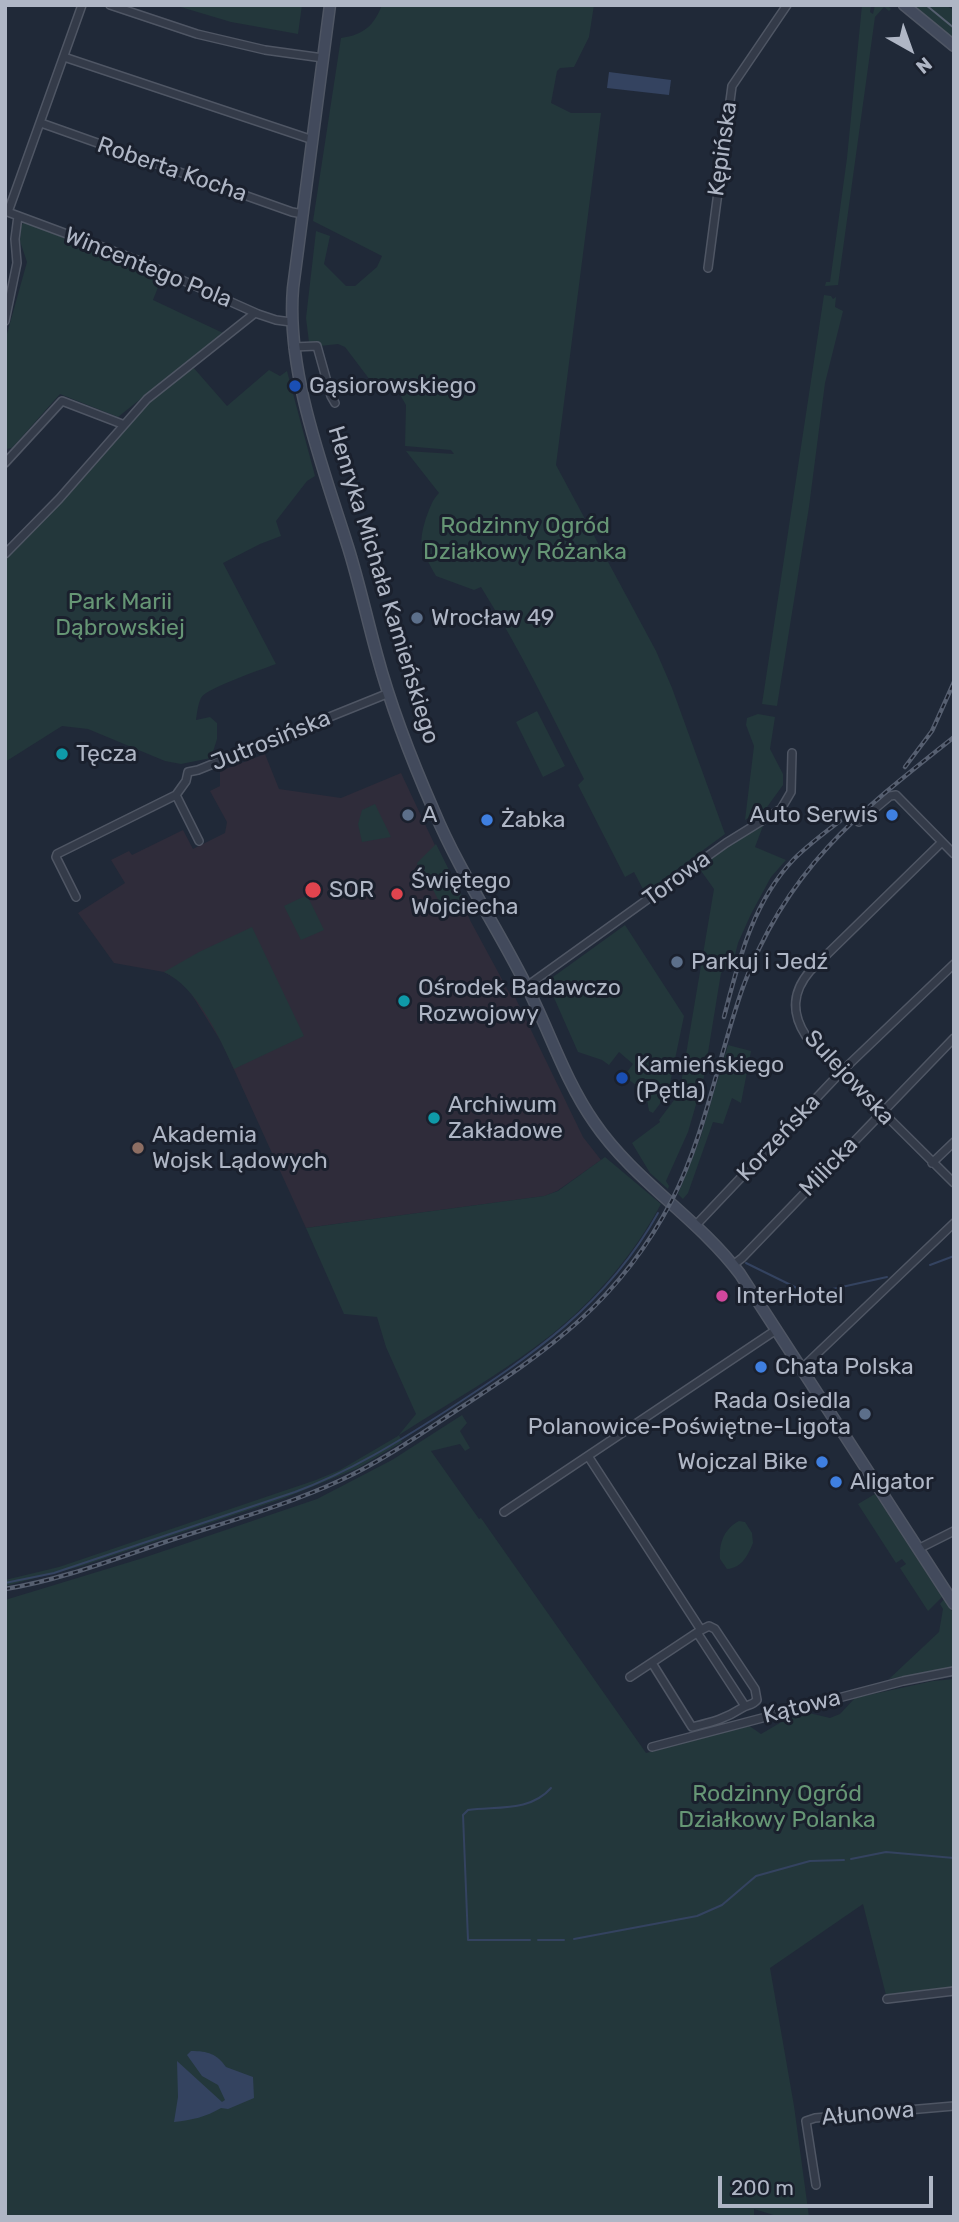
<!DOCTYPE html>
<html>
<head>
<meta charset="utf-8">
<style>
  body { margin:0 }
  #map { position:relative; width:959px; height:2222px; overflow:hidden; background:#202938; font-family:Rubik,sans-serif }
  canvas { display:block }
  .frame { position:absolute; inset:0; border:7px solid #afb6c5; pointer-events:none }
  .north { position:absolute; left:875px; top:14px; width:70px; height:70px; -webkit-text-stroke:5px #1a202d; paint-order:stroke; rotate:140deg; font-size:19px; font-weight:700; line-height:28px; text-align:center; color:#afb6c5 }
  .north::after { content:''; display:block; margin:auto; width:24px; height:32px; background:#afb6c5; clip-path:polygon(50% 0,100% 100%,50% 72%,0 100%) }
  .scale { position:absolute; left:718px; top:2176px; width:215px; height:32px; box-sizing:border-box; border:4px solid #afb6c5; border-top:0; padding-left:9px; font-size:21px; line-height:24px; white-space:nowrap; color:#afb6c5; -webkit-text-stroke:5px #1a202d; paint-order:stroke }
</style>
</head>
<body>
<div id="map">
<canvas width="959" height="2222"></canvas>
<div class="frame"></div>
<div class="north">N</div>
<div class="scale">200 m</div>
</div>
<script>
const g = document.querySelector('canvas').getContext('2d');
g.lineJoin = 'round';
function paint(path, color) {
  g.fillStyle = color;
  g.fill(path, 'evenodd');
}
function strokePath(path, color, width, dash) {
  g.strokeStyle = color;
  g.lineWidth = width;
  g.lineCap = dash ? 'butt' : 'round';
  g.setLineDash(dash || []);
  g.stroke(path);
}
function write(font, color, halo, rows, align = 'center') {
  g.font = font + ' Rubik,sans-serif';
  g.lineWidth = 6;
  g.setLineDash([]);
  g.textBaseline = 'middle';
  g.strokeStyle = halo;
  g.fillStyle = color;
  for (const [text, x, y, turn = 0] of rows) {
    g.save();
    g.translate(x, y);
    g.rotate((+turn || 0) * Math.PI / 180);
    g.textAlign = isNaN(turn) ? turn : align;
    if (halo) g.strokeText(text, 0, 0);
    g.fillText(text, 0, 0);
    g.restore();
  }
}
const medical = new Path2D(`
  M265,754L279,789L341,798L401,773L471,922L511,996L514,995L583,1137L601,1160L557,1191L545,1196L306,1228L222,1043L189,990L180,981L164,972L114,963L78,913L125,883L111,860L129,851L132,855L183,830L193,849L225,833L227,822L210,791L220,786V771Z`);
const green = new Path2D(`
  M174,5H302L298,34L231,22Z
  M382,5H594L589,37L574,67L560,68L557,71L551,103L571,113H601L556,465L656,651L672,688L725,834L645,893L634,872L625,877L578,785L584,779C551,714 520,649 481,587L474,590L436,576C422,550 417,547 426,518C430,508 432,500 439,493L406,451L454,454L451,450L405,446L406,405L395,386L382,382L373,384L345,347L338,344L320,346L319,343L309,342L306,318L316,231L330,236L324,264L346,286H355L377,267L382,256L313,221L341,38C363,35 374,26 382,5Z
  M862,5H871L870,12L873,14L875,5H887L891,9L889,11L884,7L875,17L838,285L825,286L826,282H830L847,158Z
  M911,5H946L954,11V40Z
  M24,222L162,277L153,300L223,333L118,417L60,394L12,448L6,449L5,341L27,262L20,241L21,226Z
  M824,295L831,296L833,299L836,297L835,307L843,311L825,383L809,507L777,706L762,704Z
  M192,366L227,406L269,370L280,376L287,371L315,476L307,481L276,521L281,536L260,544L223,563L276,664C263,669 206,688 201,698C198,704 197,713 196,720L210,717L217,723V739L211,758L181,764L165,761L88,729L62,726L5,762V558L39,525L146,404Z
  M537,711L565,766L543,777L516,722Z
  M758,714L775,717L770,749L783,774V785L767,807L745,820L754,746L746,725L747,718Z
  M375,804L391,837L362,842L358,824L362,810Z
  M763,826L755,847L786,860L771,877L751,914L738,943L733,963L721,973L704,1077L688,1132L666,1181L669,1186L668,1189L650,1173L632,1143L660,1122L659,1120L675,1099L682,1078L714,889L699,868L743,835Z
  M436,844L467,906L447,915L440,912L443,910L422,867L419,869L417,863Z
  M307,895L324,930L301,940L284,906Z
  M625,925L684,1016L668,1093L653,1113L649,1111L646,1093L624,1076L633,1064L619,1052L609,1065L602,1060L578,1052L551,991L553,977Z
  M252,927L304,1036L234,1069C219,1037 197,987 164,972L199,952Z
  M728,1045L751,1051L741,1103L732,1098L723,1124L713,1122L688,1193L683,1199L678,1194L700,1139Z
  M605,1157L661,1204C634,1254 595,1300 551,1335C504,1372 449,1403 399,1435L402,1442L358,1468L285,1498L82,1566L5,1586V1580L59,1567L316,1480L340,1470L398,1436L416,1414L386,1347L377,1317L344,1314L306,1228L544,1196L558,1191Z
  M462,1415L467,1423L460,1431L470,1448L465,1451L460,1444L431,1451L479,1519L481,1518L646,1753L748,1725L761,1734L785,1720L784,1716L801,1711L830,1718L840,1714L855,1698L933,1681L954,1679V1987L886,1995L863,1904L770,1968L794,2106L809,2217H780L754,2209V2217H5V1600L143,1558L317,1499L392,1460Z
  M875,1494L942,1597L928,1611L900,1568L906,1564L902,1559L896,1563L858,1504Z
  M739,1521L745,1522L752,1533L753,1543C748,1555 742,1568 727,1569L720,1559C719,1543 724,1529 739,1521Z
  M944,1599L954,1614V1666L942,1670L889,1679L939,1632L943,1609L940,1604Z`);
const water = new Path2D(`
  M609,72L671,80L669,95L607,88Z
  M191,2051C208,2051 217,2054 226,2067L253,2077L254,2098L228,2109L221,2108C206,2117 192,2120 174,2122L178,2097L177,2061L222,2102L225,2100L218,2085L202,2076L187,2055Z`);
const stream = new Path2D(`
  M746,1263L801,1290L819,1292L887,1277
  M930,1265L954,1256
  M5,1583L54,1573L295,1492C349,1472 398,1442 446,1411C532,1355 606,1306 658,1213
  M851,1859L886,1852L954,1858
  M574,1939L697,1916L722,1905L756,1876L810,1861L844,1860
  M530,1940H468L463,1815L468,1810C497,1806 530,1812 551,1788
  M538,1940H564`);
const street = new Path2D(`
  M110,5L197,34L265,50L323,58
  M64,57L313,140
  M41,123L292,212L303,214
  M5,211L137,260L258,314L276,320L291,322
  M8,212L82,5
  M708,268L732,86L787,5
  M5,321L17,263L15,239L18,216
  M293,347L317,346L331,396L335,403
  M5,463L62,401L122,424
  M5,554L59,499L147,399L255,313
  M176,795L199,841
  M859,822L890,796L896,795L954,854
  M942,842L810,971C792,992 791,1013 806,1036L954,1183
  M76,897L56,857L57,854L176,795L186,781L188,772L198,770L389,693
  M527,986L726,843L781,809L791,792L792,753
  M932,1163L954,1142
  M696,1225L841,1072L954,964
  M733,1265L742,1258L954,1038
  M801,1369L954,1223
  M588,1456L701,1630L630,1677
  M504,1512L776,1330
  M918,1549L954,1531
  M698,1634L745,1706
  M652,1663L692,1727C712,1722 725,1719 742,1708C748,1704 752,1706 757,1700L755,1689L715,1629L709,1626L701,1630
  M652,1747L903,1681L954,1671
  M887,1999L954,1991
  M816,2185L806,2121L815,2118L954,2106`);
const secondary = new Path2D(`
  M330,5L293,288C286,372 323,467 348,547C359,582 367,619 377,655C391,707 412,761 434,811C459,871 496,925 525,983C549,1029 564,1079 594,1122C634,1181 697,1217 740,1274L954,1604
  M904,5L954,46`);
const tram = new Path2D(`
  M926,5L954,28`);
const rail = new Path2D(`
  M905,767L932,731L954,682
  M724,1017C739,960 752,903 794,859C808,845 824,833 840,821
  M5,1589C61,1580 114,1559 168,1541C226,1522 285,1506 341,1480C382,1461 419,1435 457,1410C549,1350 620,1301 672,1200C706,1133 718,1057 743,987C786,869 859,812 954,737`);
const markers = [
  [295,386,7,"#1a4fb4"],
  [417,618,7,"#5c6f8a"],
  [62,754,7,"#0f9aa8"],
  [408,815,7,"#5c6f8a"],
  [892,815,7,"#3f7fe0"],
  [487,820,7,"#3f7fe0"],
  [313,890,9,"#e0444e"],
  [397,894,7,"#e0444e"],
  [677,962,7,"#5c6f8a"],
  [404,1001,7,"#0f9aa8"],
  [622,1078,7,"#1a4fb4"],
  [434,1118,7,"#0f9aa8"],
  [138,1148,7,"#8d6e63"],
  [722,1296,7,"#d1479c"],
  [761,1367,7,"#3f7fe0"],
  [865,1414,7,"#5c6f8a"],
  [822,1462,7,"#3f7fe0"],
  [836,1482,7,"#3f7fe0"]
];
const streetNames = [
  ["Kępińska",723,149,-82],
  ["Roberta Kocha",172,170,19],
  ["Wincentego Pola",148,268,22],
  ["Henryka Michała Kamieńskiego",383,585,73],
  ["Jutrosińska",271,741,-22],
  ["Torowa",677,879,-36],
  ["Sulejowska",849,1078,47],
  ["Korzeńska",779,1138,-47],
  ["Milicka",829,1167,-46],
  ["Kątowa",802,1707,-14],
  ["Ałunowa",868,2114,-5]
];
const poiNames = [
  ["Gąsiorowskiego",309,386],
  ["Wrocław 49",431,618],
  ["Tęcza",76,754],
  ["A",422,815],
  ["Auto Serwis",878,815,"right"],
  ["Żabka",501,820],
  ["Świętego",411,881],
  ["Wojciecha",411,907],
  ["SOR",329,890],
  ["Parkuj i Jedź",691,962],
  ["Ośrodek Badawczo",418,988],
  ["Rozwojowy",418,1014],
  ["Kamieńskiego",636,1065],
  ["(Pętla)",636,1091],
  ["Archiwum",448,1105],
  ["Zakładowe",448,1131],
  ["Akademia",152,1135],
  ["Wojsk Lądowych",152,1161],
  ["InterHotel",736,1296],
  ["Chata Polska",775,1367],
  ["Rada Osiedla",851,1401,"right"],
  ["Polanowice-Poświętne-Ligota",851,1427,"right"],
  ["Wojczal Bike",808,1462,"right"],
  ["Aligator",850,1482]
];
const parkNames = [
  ["Rodzinny Ogród",525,526],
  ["Działkowy Różanka",525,552],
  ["Park Marii",120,602],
  ["Dąbrowskiej",120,628],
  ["Rodzinny Ogród",777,1794],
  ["Działkowy Polanka",777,1820]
];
paint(medical, '#2f2c3a');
paint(green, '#23373b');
paint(water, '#344360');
strokePath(stream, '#344360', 2);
strokePath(street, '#4f5664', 10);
strokePath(secondary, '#4f5664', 13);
strokePath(street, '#343b49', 7);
strokePath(secondary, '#424a5c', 10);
strokePath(tram, '#565f70', 2);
strokePath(rail, '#565f70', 4.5);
strokePath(rail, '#1a202d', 2, [5]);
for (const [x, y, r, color] of markers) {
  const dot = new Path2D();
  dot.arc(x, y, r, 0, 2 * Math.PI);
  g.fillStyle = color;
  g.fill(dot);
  strokePath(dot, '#1a202d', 2.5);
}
write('23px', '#afb6c5', '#1a202d', streetNames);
write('23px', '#afb6c5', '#1a202d', poiNames, 'left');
write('23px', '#669675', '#1a202d', parkNames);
</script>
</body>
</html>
